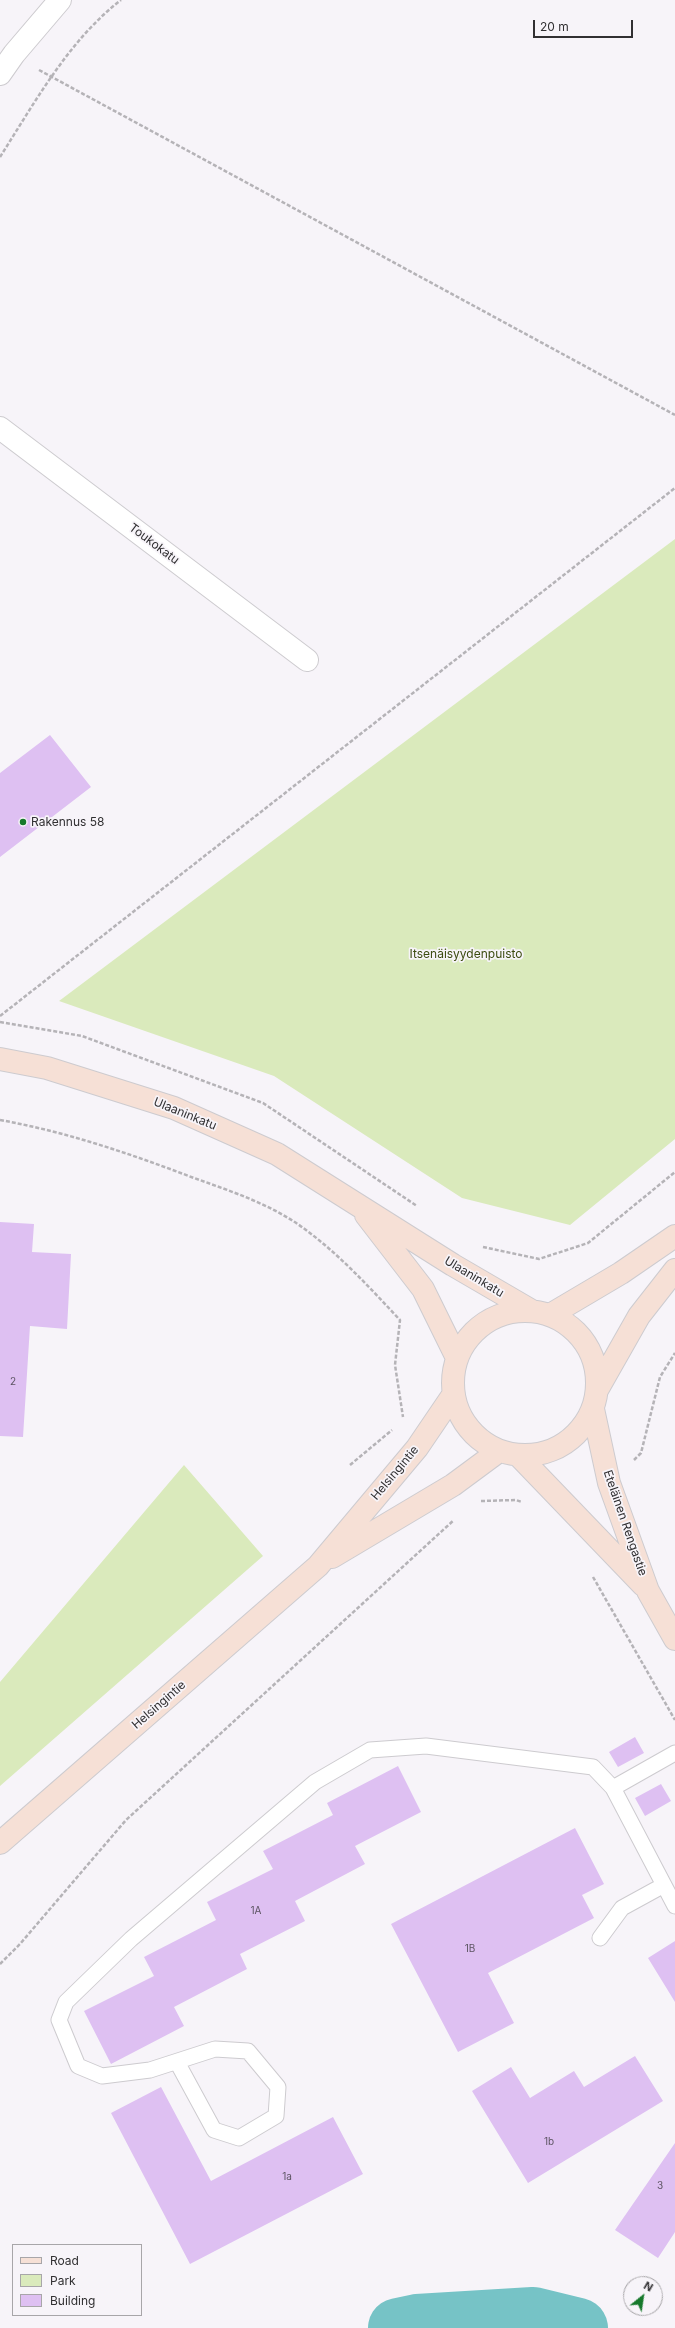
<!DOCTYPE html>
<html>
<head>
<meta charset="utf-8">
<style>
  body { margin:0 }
  #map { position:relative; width:675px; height:2328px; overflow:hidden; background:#f7f4f9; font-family:Inter,sans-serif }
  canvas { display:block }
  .legend { position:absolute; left:12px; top:2244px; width:130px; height:72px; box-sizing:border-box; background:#f7f4f9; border:1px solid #a8a6a9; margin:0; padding:5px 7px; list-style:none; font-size:12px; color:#313032 }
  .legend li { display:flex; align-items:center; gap:8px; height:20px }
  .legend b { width:20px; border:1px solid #a8a6a9 }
  .north { position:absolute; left:623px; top:2276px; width:40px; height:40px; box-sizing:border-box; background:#f7f4f9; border:1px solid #a8a6a9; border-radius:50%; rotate:30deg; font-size:11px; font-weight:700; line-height:16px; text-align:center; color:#313032 }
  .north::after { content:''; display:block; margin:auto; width:14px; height:18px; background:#16792b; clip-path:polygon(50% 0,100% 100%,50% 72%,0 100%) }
  .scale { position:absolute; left:533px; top:20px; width:100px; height:18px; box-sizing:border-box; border:2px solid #313032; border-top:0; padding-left:5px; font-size:12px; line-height:14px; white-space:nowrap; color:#313032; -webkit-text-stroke:3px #f7f4f9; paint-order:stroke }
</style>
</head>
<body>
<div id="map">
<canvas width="675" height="2328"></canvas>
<ul class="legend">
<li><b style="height:5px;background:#f6e0d6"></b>Road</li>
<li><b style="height:11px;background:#daeabc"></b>Park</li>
<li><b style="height:11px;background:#dec0f2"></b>Building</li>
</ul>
<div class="north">N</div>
<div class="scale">20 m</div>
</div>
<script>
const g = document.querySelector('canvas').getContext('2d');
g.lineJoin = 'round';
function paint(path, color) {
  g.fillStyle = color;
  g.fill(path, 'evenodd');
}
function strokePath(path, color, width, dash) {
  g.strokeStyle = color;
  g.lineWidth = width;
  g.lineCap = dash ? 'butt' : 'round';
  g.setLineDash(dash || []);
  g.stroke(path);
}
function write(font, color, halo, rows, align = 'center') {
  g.font = font + ' Inter,sans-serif';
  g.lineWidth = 3.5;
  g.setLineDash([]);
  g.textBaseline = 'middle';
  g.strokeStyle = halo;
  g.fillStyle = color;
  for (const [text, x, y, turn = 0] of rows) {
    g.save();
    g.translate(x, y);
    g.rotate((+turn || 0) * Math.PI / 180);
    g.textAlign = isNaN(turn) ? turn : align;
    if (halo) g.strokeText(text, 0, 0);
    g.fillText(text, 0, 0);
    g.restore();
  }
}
const green = new Path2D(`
  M675,539V1139L570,1225L462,1198L274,1076L59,1001Z
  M184,1465L263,1556L0,1786V1682Z`);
const river = new Path2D(`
  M398,2328L417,2324L533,2317L578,2328`);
const building = new Path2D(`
  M50,735L91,787L0,857V773Z
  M0,1222L34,1224L32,1252L71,1254L67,1329L30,1326L23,1437L0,1436Z
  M635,1737L644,1753L618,1767L609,1752Z
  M398,1766L421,1812L355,1846L365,1864L295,1901L305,1921L240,1954L247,1969L174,2007L184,2026L111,2064L84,2011L154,1976L144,1957L216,1920L207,1902L273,1869L263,1851L333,1815L327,1803Z
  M661,1784L671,1801L645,1816L635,1798Z
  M575,1828L604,1884L582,1895L594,1918L488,1973L514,2023L458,2052L391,1924Z
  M675,1941V2002L648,1958Z
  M635,2056L663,2101L528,2183L472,2091L511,2067L530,2098L574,2071L584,2087Z
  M161,2087L211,2181L333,2117L363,2174L190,2264L111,2113Z
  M675,2143V2232L658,2258L615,2230Z`);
const path = new Path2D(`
  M39,70L675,415
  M0,157C35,102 69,40 121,0
  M0,1016L675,488
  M0,1022L82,1036L263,1103L417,1206
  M0,1120C67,1132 131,1154 194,1178C233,1192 273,1205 306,1230C341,1256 370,1288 400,1320L395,1365L403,1417
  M483,1247L539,1259L588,1243L675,1172
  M634,1460L641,1453L660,1377L675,1353
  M350,1465L392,1430
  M481,1501L516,1500L522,1502
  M593,1577L675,1720
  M0,1964L20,1944L126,1820L454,1520`);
const lane = new Path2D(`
  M613,1788L675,1906
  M600,1938L622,1908L664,1885
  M177,2062L214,2130L239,2138L276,2116L278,2087L248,2051L215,2049L150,2070L102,2076L78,2066L59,2020L66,2002L131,1939L315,1782L370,1750L426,1746L593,1767L613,1788L675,1753`);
const street = new Path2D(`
  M0,74L14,54L60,0
  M0,428L307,660`);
const secondary = new Path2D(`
  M0,1059L47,1068L174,1108L277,1154L453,1265L532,1311
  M366,1215L423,1289L457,1358
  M453 1383a72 72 0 1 1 144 0a72 72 0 1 1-144 0Z
  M550,1315L621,1273L675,1236
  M597,1390L639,1316L675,1270
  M593,1409L609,1483L648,1591L675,1639
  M518,1455L643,1585
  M332,1557L453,1485L499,1451
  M0,1843L318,1566L417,1448L453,1395`);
const markers = [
  [23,822,4,"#16792b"]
];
const numberNames = [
  ["2",13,1382],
  ["1A",256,1911],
  ["1B",470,1949],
  ["1b",549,2142],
  ["1a",287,2177],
  ["3",660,2186]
];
const streetNames = [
  ["Toukokatu",154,544,37],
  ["Ulaaninkatu",185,1114,22],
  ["Ulaaninkatu",474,1277,31],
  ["Helsingintie",395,1473,-50],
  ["Eteläinen Rengastie",625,1523,71],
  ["Helsingintie",159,1705,-41]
];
const poiNames = [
  ["Rakennus 58",31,822]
];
const parkNames = [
  ["Itsenäisyydenpuisto",466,954]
];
paint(green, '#daeabc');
strokePath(river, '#76c3c6', 60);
paint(building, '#dec0f2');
strokePath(lane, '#cdcbcf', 17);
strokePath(street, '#cdcbcf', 24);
strokePath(secondary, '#cdcbcf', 24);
strokePath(path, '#b5b3b7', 2.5, [4, 2]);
strokePath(lane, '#fff', 15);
strokePath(street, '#fff', 22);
strokePath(secondary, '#f6e0d6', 22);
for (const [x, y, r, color] of markers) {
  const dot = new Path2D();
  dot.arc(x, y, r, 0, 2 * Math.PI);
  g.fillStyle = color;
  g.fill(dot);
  strokePath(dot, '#f7f4f9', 1.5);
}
write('10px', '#5c5462', null, numberNames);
write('12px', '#313032', '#f7f4f9', streetNames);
write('12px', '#313032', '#f7f4f9', poiNames, 'left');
write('12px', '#3c4c10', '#f7f4f9', parkNames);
</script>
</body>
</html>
